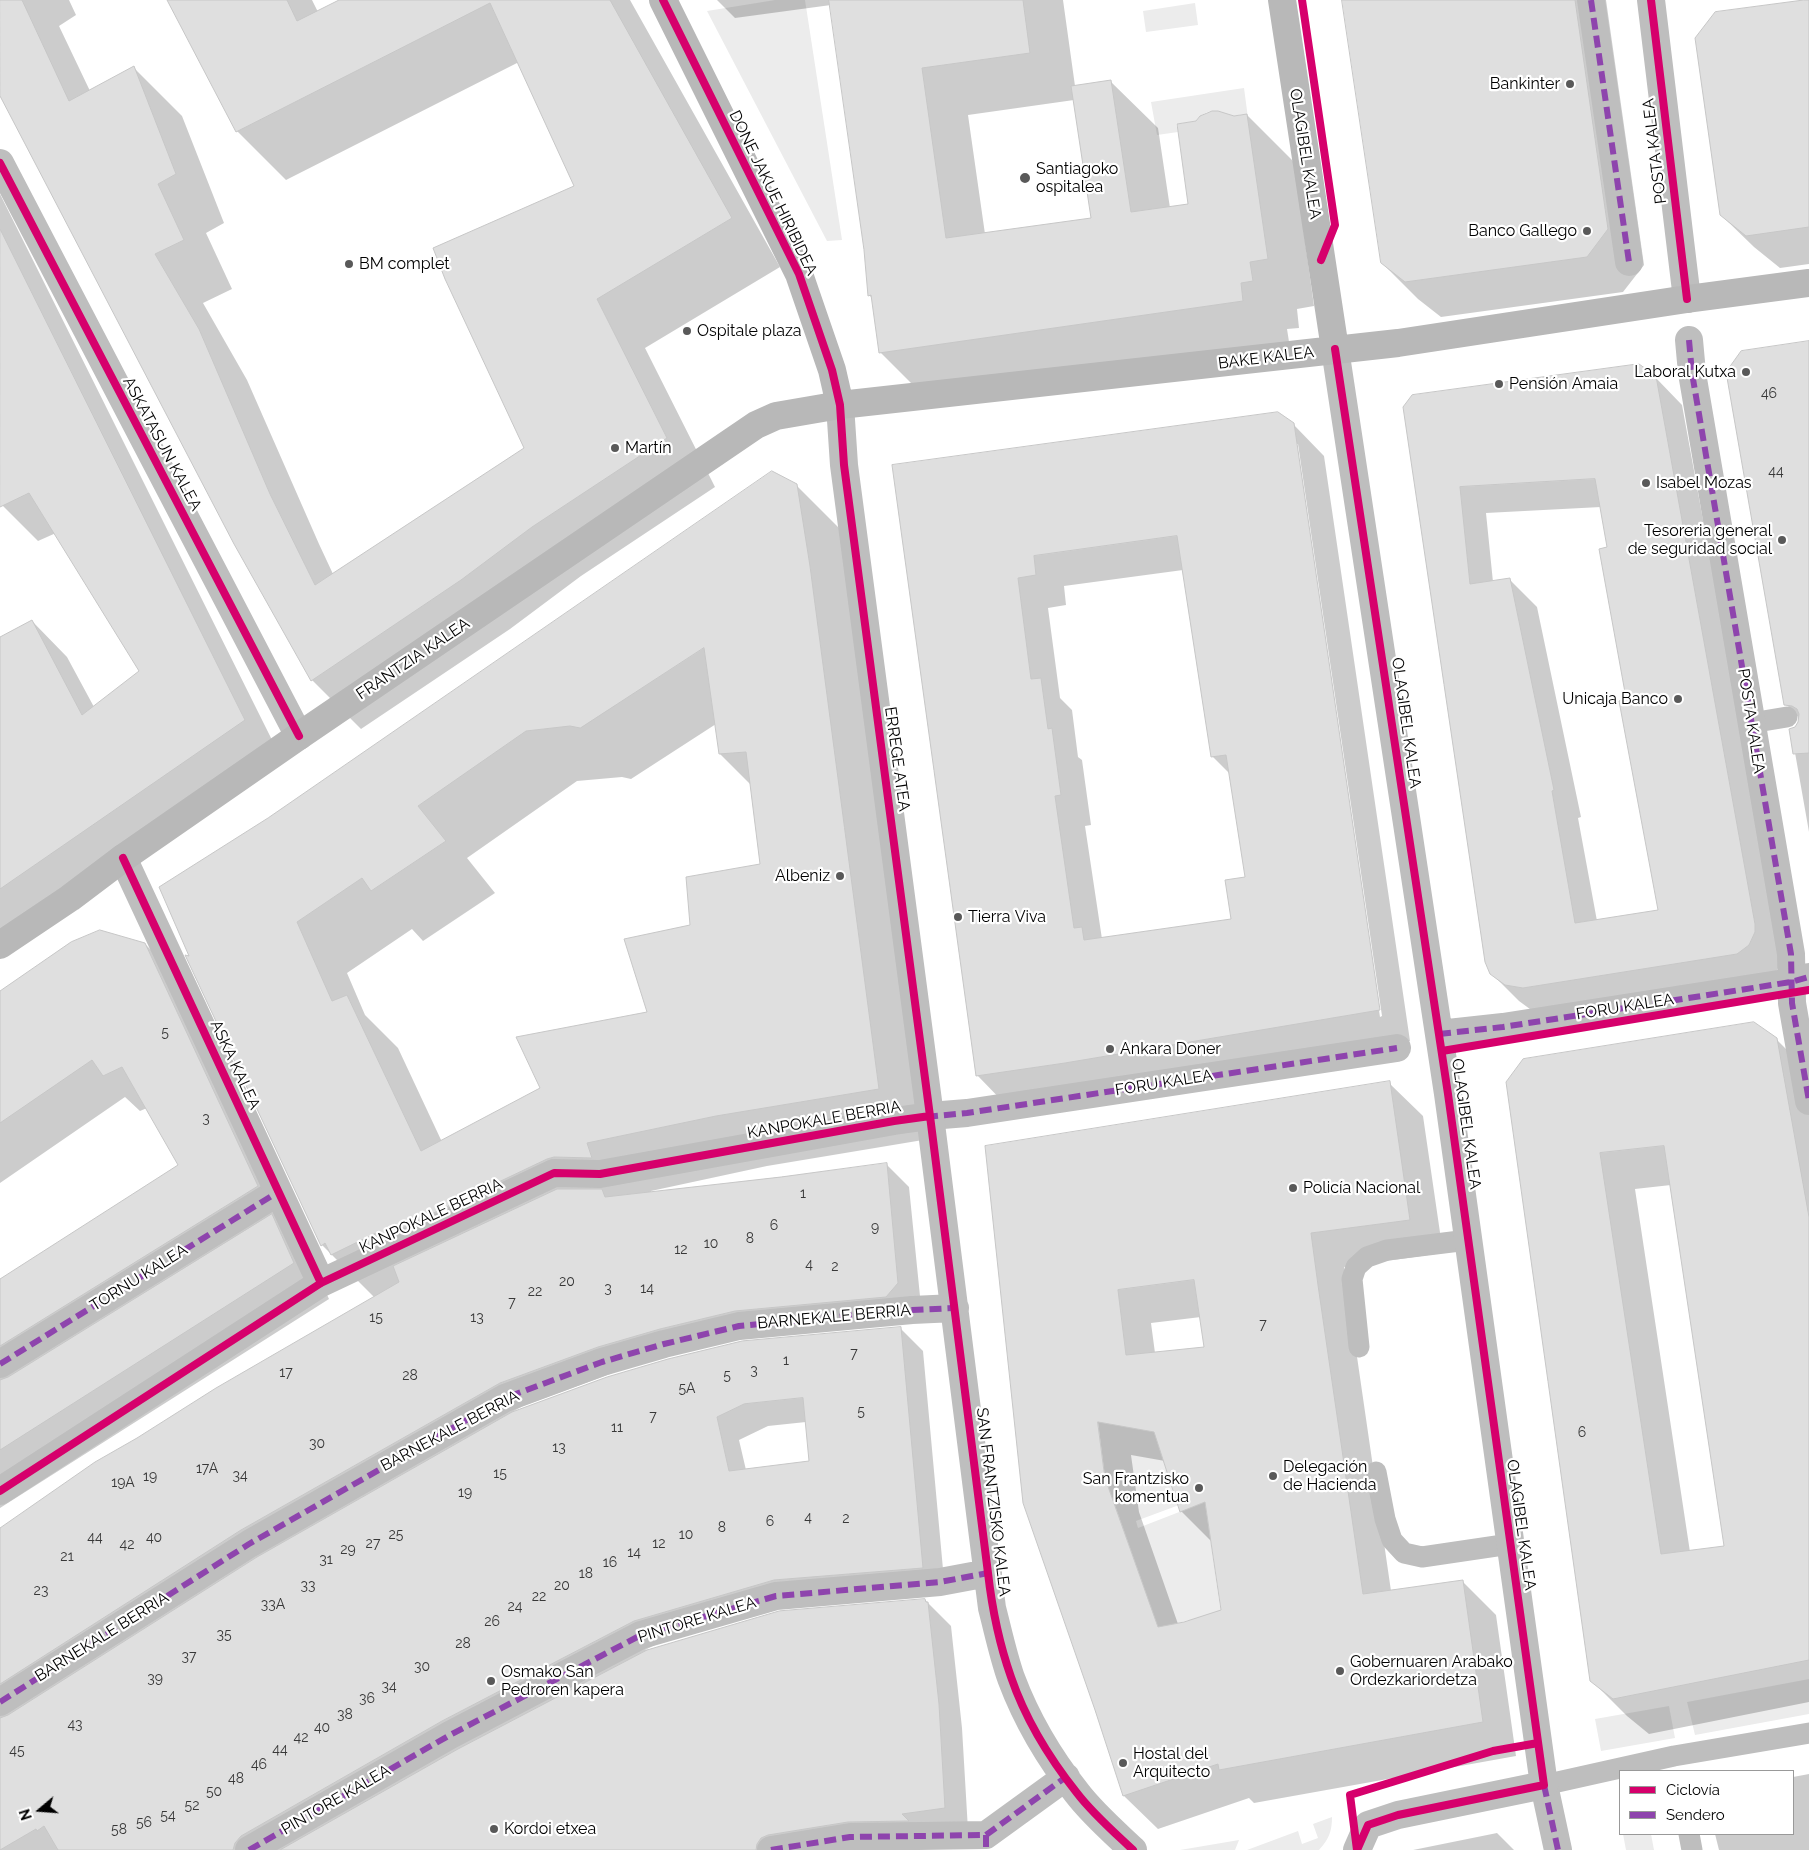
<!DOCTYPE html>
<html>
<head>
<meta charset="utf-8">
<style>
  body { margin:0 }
  #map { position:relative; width:1809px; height:1850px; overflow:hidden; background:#fff; font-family:Raleway,sans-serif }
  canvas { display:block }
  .legend { position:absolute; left:1619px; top:1770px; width:175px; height:65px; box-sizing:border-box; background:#fff; border:1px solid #999; margin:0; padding:6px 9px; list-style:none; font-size:15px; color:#000 }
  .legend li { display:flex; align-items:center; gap:10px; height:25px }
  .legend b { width:25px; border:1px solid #999 }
  .north { position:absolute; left:15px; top:1785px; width:50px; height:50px; -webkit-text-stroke:4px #fff; paint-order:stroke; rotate:252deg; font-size:14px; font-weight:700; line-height:20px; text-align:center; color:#000 }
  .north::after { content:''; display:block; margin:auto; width:18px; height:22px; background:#000; clip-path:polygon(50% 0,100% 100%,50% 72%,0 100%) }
</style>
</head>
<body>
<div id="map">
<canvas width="1809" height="1850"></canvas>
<ul class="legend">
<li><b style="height:6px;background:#d6006c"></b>Ciclovía</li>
<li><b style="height:6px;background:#8e44ad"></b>Sendero</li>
</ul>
<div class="north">N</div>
</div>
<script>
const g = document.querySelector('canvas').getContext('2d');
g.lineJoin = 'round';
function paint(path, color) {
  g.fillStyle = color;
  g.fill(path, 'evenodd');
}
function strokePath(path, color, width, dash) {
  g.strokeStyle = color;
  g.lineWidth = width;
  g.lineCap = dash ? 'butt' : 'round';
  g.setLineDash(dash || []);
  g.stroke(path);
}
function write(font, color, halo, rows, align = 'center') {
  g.font = font + ' Raleway,sans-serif';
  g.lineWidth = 4.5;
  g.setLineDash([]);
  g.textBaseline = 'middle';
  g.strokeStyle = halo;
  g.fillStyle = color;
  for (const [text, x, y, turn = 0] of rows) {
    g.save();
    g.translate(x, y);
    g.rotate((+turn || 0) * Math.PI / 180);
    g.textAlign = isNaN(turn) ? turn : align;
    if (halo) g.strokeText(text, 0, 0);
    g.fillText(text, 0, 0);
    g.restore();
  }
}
const green = new Path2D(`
  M775,0H805L842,240L827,241L707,11Z
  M1195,3L1198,25L1146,32L1143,11Z
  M1244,88L1248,118L1244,114L1228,117C1217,107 1204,110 1196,121L1176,124L1178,132L1157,135L1151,102Z
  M1152,1411L1198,1498L1136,1521L1138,1528L1205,1502L1221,1614L1185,1621L1153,1631L1142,1582L1105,1477L1097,1417Z
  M1809,1679V1714L1695,1735L1687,1702Z
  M1669,1706L1675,1738L1601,1751L1595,1719Z
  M1332,1817C1332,1831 1329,1839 1319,1850H1247L1298,1831L1302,1844L1318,1838L1313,1824Z
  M1623,1834H1651L1654,1850H1626Z
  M1239,1840L1235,1850H1180Z`);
const shadow = new Path2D(`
  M0,0H69L76,15L59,26L90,91L133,67L182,116L224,223L206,233L232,289L203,303L247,380L319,544L333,574L525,448L575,186L519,62L286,180L237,131L168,0H312L318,12L342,0H630L780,267L645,348L715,487L581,576L510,629L361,729L312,680L0,93Z
  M717,0H1063L1075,86L1110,81L1158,128L1170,208L1189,205L1234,117L1247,115L1294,162L1314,306L1297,309L1299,328L1287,329L1290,348L927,399L880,352L872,298L869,295L865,250L831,5L735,18ZM1074,100L1092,219L985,234L968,115Z
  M1343,0H1606L1644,265L1623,292L1441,317L1418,299L1382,263Z
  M1809,1V264L1780,268L1754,247L1721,215Z
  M0,194L280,756L0,949V638L32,621L67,657L94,707L140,672L56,533L38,541L3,506L0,501Z
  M1809,343V832L1791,730L1795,728L1800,719L1786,704Z
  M1655,377L1682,405L1782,952V960L1776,972L1534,1012L1519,1001L1492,974L1404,407ZM1601,507L1609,548L1627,699L1660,911L1597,921L1578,818L1581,817L1537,607L1510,580L1493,582L1486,513Z
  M1293,424L1324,456L1410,1041L1096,1093L1007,1106L977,1075L893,466ZM1295,444H1298L1382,1016L1380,1017ZM1183,570L1212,756L1230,774L1246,878L1232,920L1102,939L1085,826L1091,825L1082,760L1078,757L1072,710L1060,698L1048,608L1066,605L1064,586Z
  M796,485L847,536L929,1139L767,1166L651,1191V1193L886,1164L909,1187L921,1306L759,1333L684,1351L621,1370L523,1406L514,1411L515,1412L900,1328L923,1351L945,1591L798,1603L657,1644L645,1650L925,1600L951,1626L962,1728L968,1830L836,1850H0V1530L375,1298L322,1245L192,958ZM716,724L720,754L751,785L761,865L692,926L649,1013L542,1088L442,1142L398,1048L365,1015L347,973L412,929L423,941L495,893L467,858L577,781L622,777L631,779ZM806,1422L810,1462L746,1470L739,1440L768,1426Z
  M145,944L181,980L329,1299L0,1508V1281L180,1166L147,1108L140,1111L125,1097L0,1183V992Z
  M1776,1039L1809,1072V1702L1649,1734L1627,1716L1591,1680L1507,1082ZM1671,1185L1726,1547L1690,1552L1635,1189Z
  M1389,1083L1423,1116L1443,1253L1344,1267L1391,1591L1462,1581L1496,1615L1516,1756L1254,1803L1249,1798L1158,1829L1124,1796L1096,1709L1025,1503L986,1148ZM1201,1317L1206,1348L1155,1353L1151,1323ZM1131,1455L1165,1461L1181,1511L1212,1542L1222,1610L1178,1624L1139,1512Z
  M1809,1774V1850H1719L1715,1834H1793V1777Z
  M1497,1833L1514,1850H1413Z`);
const building = new Path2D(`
  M0,0H22L69,101L134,66L176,174L158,184L184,240L155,254L199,329L270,494L315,585L524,448L445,279L433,248L574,186L490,3L236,132L167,0H287L297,21L339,0H610L732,218L597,299L667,438L532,527L461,580L311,681L234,544L0,96Z
  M829,0H1023L1030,53L922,68L946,238L1091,218L1071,86L1111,80L1131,212L1188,204L1177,124L1196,121L1200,116L1212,111H1218L1234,116L1247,114L1268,259L1250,262L1253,281L1241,283L1243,301L879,353L871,295L868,296L864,250Z
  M1342,0H1575L1608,229L1587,257L1405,282L1381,263Z
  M1804,0H1809V227L1746,236L1720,215L1695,38L1715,12Z
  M0,229L245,720L0,889V637L32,620L82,715L139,671L29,493L0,507Z
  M1809,341V753L1793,754L1789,729L1795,727L1798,722L1799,714L1797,709L1792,706L1784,705L1726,372L1741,351Z
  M1639,364L1656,376L1755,924V932L1749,945L1737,954L1523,988L1505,985L1490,974L1485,962L1403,407L1412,395ZM1595,479L1607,547L1599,549L1626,698L1619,701L1658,910L1575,923L1552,791L1554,790L1510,578L1470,584L1460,487Z
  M1278,412L1294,423L1380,1010L1065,1063L976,1076L892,465ZM1177,536L1211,757L1226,755L1245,877L1225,880L1231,919L1084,940L1082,927L1074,928L1055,796L1061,795L1052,728L1048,729L1041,678L1031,679L1018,578L1036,575L1034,556Z
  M772,471L797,484L810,566L879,1089L716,1116L587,1143L592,1158L554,1157L547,1159L381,1238L378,1232L331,1255L325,1243L321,1246L185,955L189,956L159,887L268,818ZM704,648L719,754L746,752L760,864L686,877L690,925L624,939L647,1012L516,1037L540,1088L421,1151L347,995L332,1001L297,922L362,878L371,891L446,841L418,806L526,731L570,726L580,728Z
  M100,930L145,943L258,1186L0,1346V1279L178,1165L122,1067L103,1076L92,1060L0,1123V991L71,942Z
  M1754,1022L1777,1038L1809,1217V1660L1613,1699L1590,1681L1506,1082L1523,1059ZM1664,1146L1724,1546L1661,1554L1600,1153Z
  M1390,1081L1410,1220L1311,1233L1318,1285L1363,1594L1463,1580L1483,1722L1219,1770L1218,1764L1123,1796L1095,1710L1023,1503L985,1146ZM1194,1280L1204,1347L1126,1355L1118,1290ZM1098,1422L1154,1432L1180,1512L1205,1502L1221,1610L1184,1622L1158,1627L1105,1478Z
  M887,1163L898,1283L886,1297L735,1311L660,1329L598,1347L500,1383L241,1530L0,1684V1528L95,1462L137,1438L216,1388L399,1282L393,1266L557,1189H602L605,1197L781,1177Z
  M272,1214L294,1263L0,1450V1380L8,1377Z
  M901,1327L923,1568L774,1580L634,1621L442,1721L241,1836L235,1843L233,1850H58L44,1826L37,1831L36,1829L0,1850V1718L8,1715L257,1557L512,1412L607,1377L668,1359L742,1341ZM803,1398L809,1461L729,1471L717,1417L744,1404Z
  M925,1599L926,1602H928L939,1704L945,1808L902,1814L909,1821L848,1822L768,1835L761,1838L757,1844L756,1850H280L458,1749L647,1650L779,1611Z`);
const service = new Path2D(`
  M1751,723L1787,717
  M1359,1347L1352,1279L1356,1267L1367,1257L1387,1250L1468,1240
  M1376,1472L1385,1519L1392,1540L1404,1553L1422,1557L1510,1544
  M1544,1785L1674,1756L1809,1733
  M1689,1834L1692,1850`);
const pedestrian = new Path2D(`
  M1591,0L1629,262
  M1689,340L1692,373L1791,954L1792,1003L1809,1101
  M930,1116L967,1113L1397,1048
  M0,1364L278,1192
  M1544,1785L1558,1850`);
const minor = new Path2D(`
  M1651,0L1687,299
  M0,163L299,736
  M1335,349L1448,1094L1544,1785L1398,1815L1368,1825L1357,1850
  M840,405L844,465L930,1116L992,1608C998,1631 1003,1655 1011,1678C1026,1718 1050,1759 1077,1793C1093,1814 1114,1832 1133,1850
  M123,858L321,1283
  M1439,1034L1503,1027L1791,982L1809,977
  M0,1491L321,1283L554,1173L600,1174L894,1121L930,1116
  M0,1702L249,1544L505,1398L602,1362L664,1344L739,1326L912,1310L955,1308
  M986,1835L1066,1777
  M249,1850L450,1735L641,1635L776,1596L940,1582L988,1573
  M771,1850L850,1837L986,1835`);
const secondary = new Path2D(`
  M663,0L799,274L832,370L840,405
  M1282,0L1335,349
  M0,945L70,898L123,858L299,736L756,425L776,416L840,405L1398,343L1687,299L1809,283`);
const quiet = new Path2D(`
  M1591,0L1629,262
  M1689,340L1692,373L1791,954L1792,1003L1809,1101
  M1439,1034L1503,1027L1791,982L1809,977
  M926,1117L967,1113L1397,1048
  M0,1364L278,1192
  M0,1702L249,1544L505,1398L602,1362L664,1344L739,1326L912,1310L955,1308
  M1544,1785L1558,1850
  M986,1835L1066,1777
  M986,1835V1850
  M249,1850L450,1735L641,1635L776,1596L940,1582L988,1573
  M771,1850L850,1837L986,1835`);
const cycleway = new Path2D(`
  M663,0L799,274L832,370L840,405L844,465L930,1116L988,1573C992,1608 999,1643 1011,1677C1025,1718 1050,1759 1077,1793C1093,1814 1114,1832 1133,1850
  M1302,0L1335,225L1321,260
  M1651,0L1687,299
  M0,163L299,736
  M1335,349L1448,1094L1544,1785L1398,1815L1368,1825L1357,1850
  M123,858L321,1283
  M1442,1051L1809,990
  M0,1491L321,1283L554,1173L600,1174L894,1121L930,1116
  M1357,1850L1350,1795L1493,1751L1538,1743`);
const markers = [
  [1570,84,5,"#595959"],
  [1025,178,6,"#595959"],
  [1587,231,5,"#595959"],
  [349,264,5,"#595959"],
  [687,331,5,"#595959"],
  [1746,372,5,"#595959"],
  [1499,384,5,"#595959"],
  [615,448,5,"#595959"],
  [1646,483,5,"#595959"],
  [1782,540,5,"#595959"],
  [1678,699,5,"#595959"],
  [840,876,5,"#595959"],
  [958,917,5,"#595959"],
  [1110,1049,5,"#595959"],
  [1293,1188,5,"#595959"],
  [1273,1476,5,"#595959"],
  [1199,1488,5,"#595959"],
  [1340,1671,5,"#595959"],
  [491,1681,5,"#595959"],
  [1123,1763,5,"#595959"],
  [494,1829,5,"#595959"]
];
const numberNames = [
  ["46",1769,394],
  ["44",1776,472],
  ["5",165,1033],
  ["3",206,1119],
  ["1",803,1194],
  ["6",774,1226],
  ["9",875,1228],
  ["8",750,1239],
  ["10",711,1244],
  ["12",681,1250],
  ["4",809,1265],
  ["2",835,1267],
  ["20",567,1282],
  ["3",608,1289],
  ["14",647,1289],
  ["22",535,1292],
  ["7",512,1303],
  ["15",376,1318],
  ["13",477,1318],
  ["7",1263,1325],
  ["7",854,1354],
  ["1",786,1361],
  ["3",754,1371],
  ["17",286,1373],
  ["28",410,1376],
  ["5",727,1376],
  ["5A",687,1389],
  ["5",861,1412],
  ["7",653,1417],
  ["11",617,1428],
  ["6",1582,1433],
  ["30",317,1444],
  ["13",559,1448],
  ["17A",207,1469],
  ["15",500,1474],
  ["34",240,1476],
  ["19",150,1477],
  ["19A",123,1483],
  ["19",465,1493],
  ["4",808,1518],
  ["2",846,1519],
  ["6",770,1522],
  ["8",722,1528],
  ["25",396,1535],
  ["10",686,1535],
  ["44",95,1538],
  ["40",154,1538],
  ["27",373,1544],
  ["12",659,1544],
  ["42",127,1545],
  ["29",348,1550],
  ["14",634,1553],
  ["21",67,1557],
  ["31",326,1560],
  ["16",610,1563],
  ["18",586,1574],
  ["33",308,1586],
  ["20",562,1586],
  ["23",41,1591],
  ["22",539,1597],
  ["33A",273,1605],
  ["24",515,1607],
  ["26",492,1622],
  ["35",224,1635],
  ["28",463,1644],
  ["37",189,1657],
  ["30",422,1667],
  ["39",155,1679],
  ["34",389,1687],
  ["36",367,1699],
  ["38",345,1715],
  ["43",75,1725],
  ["40",322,1728],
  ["42",301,1738],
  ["44",280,1750],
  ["45",17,1751],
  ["46",259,1765],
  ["48",236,1779],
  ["50",214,1792],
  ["52",192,1806],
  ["54",168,1816],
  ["56",144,1823],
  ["58",119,1830]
];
const poiNames = [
  ["Bankinter",1560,84,"right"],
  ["Santiagoko",1036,169],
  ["ospitalea",1036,187],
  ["Banco Gallego",1577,231,"right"],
  ["BM complet",359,264],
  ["Ospitale plaza",697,331],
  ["Laboral Kutxa",1736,372,"right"],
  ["Pensión Amaia",1509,384],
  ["Martín",625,448],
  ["Isabel Mozas",1656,483],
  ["Tesoreria general",1772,531,"right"],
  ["de seguridad social",1772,549,"right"],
  ["Unicaja Banco",1668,699,"right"],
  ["Albeniz",830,876,"right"],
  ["Tierra Viva",968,917],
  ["Ankara Doner",1120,1049],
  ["Policía Nacional",1303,1188],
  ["Delegación",1283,1467],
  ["de Hacienda",1283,1485],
  ["San Frantzisko",1189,1479,"right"],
  ["komentua",1189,1497,"right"],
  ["Gobernuaren Arabako",1350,1662],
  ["Ordezkariordetza",1350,1680],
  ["Osmako San",501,1672],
  ["Pedroren kapera",501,1690],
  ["Hostal del",1133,1754],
  ["Arquitecto",1133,1772],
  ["Kordoi etxea",504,1829]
];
const streetNames = [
  ["POSTA KALEA",1655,151,-97],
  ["OLAGIBEL KALEA",1305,154,81],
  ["DONE JAKUE HIRIBIDEA",773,193,64],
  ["BAKE KALEA",1266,358,-7],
  ["ASKATASUN KALEA",162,444,62],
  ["FRANTZIA KALEA",413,659,-34],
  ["POSTA KALEA",1751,721,81],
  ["OLAGIBEL KALEA",1406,723,82],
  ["ERREGE ATEA",897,759,82],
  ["FORU KALEA",1625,1007,-9],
  ["ASKA KALEA",235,1065,65],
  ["FORU KALEA",1164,1083,-9],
  ["KANPOKALE BERRIA",824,1120,-10],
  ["OLAGIBEL KALEA",1466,1124,82],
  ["KANPOKALE BERRIA",431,1216,-25],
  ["TORNU KALEA",139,1278,-32],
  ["BARNEKALE BERRIA",834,1317,-5],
  ["BARNEKALE BERRIA",450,1431,-28],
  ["SAN FRANTZISKO KALEA",993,1502,83],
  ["OLAGIBEL KALEA",1521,1525,82],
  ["PINTORE KALEA",697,1620,-17],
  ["BARNEKALE BERRIA",102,1637,-32],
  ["PINTORE KALEA",336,1800,-30]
];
paint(green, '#ececec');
paint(shadow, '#0003');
paint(building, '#dfdfdf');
strokePath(building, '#c7c7c7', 1);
strokePath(service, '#bebebe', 21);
strokePath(pedestrian, '#bebebe', 28);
strokePath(minor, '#bebebe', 28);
strokePath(secondary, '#b8b8b8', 28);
strokePath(quiet, '#8e44ad', 6, [12, 6]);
strokePath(cycleway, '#d6006c', 8);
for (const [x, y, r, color] of markers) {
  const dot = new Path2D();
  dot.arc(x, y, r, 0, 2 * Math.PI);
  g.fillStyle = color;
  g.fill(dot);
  strokePath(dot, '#fff', 2);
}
write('14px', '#383838', null, numberNames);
write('16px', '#000', '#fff', poiNames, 'left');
write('16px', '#000', '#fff', streetNames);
</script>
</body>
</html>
